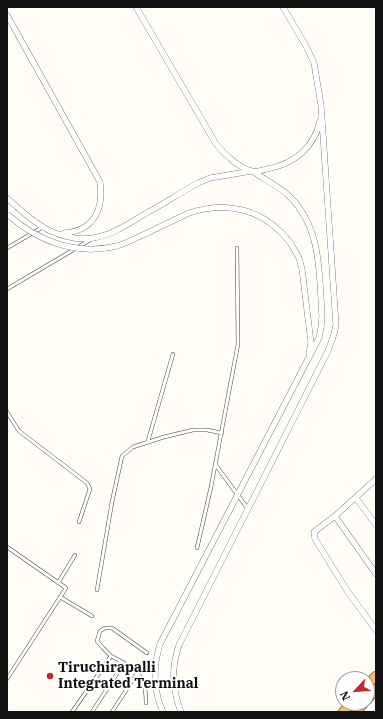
<!DOCTYPE html>
<html>
<head>
<meta charset="utf-8">
<style>
  body { margin:0 }
  #map { position:relative; width:383px; height:719px; overflow:hidden; background:#fffdf5; font-family:"IBM Plex Serif",serif }
  canvas { display:block }
  .frame { position:absolute; inset:0; border:8px solid #111; pointer-events:none }
  .north { position:absolute; left:335px; top:671px; width:40px; height:40px; box-sizing:border-box; background:#fff; border:1px solid #a0a0a0; border-radius:50%; rotate:244deg; font-size:11px; font-weight:700; line-height:16px; text-align:center; color:#111 }
  .north::after { content:''; display:block; margin:auto; width:14px; height:18px; background:#c4262e; clip-path:polygon(50% 0,100% 100%,50% 72%,0 100%) }
</style>
</head>
<body>
<div id="map">
<canvas width="383" height="719"></canvas>
<div class="frame"></div>
<div class="north">N</div>
</div>
<script>
const g = document.querySelector('canvas').getContext('2d');
g.lineJoin = 'round';
function strokePath(path, color, width, dash) {
  g.strokeStyle = color;
  g.lineWidth = width;
  g.lineCap = dash ? 'butt' : 'round';
  g.setLineDash(dash || []);
  g.stroke(path);
}
function write(font, color, halo, rows, align = 'center') {
  g.font = font + ' "IBM Plex Serif",serif';
  g.lineWidth = 4;
  g.setLineDash([]);
  g.textBaseline = 'middle';
  g.strokeStyle = halo;
  g.fillStyle = color;
  for (const [text, x, y, turn = 0] of rows) {
    g.save();
    g.translate(x, y);
    g.rotate((+turn || 0) * Math.PI / 180);
    g.textAlign = isNaN(turn) ? turn : align;
    if (halo) g.strokeText(text, 0, 0);
    g.fillText(text, 0, 0);
    g.restore();
  }
}
const service = new Path2D(`
  M7,248L43,227
  M7,289L90,240
  M7,412L19,431L87,483L90,489L79,522
  M148,441L173,354
  M215,464L248,509
  M7,547L66,588L7,679
  M197,548L211,487L238,344L237,248
  M58,583L75,555
  M97,590L112,502L122,456L133,447L164,437L193,430H207L222,433
  M60,597L92,616
  M111,656L103,648L97,641L100,631L105,628H112L147,653
  M72,712L111,656L124,663
  M92,712L124,663C142,675 146,680 146,703
  M112,712L138,672`);
const minor = new Path2D(`
  M136,7L216,144C223,153 240,169 252,171C256,172 263,170 267,169C294,164 314,148 320,121
  M7,15L100,182C104,209 94,231 64,233
  M7,198C18,208 30,219 43,227C56,235 77,241 93,238C112,235 128,224 145,214C163,204 180,193 198,183L210,178L252,171C264,179 278,186 288,195C322,227 319,273 322,316L321,328L319,338L160,644C153,667 153,690 163,712
  M291,244L299,258L302,269L311,343L309,354
  M376,479L335,516L314,532L315,539L348,592L376,630
  M356,498L376,525
  M335,516L376,574
  M181,712C172,688 171,669 179,645L328,351L334,334L336,325L321,105L314,63L306,46L283,7`);
const trunk = new Path2D(`
  M367,685L376,676
  M367,700L376,689
  M343,712L351,703
  M356,712L364,703`);
const minorBridge = new Path2D(`
  M7,214C37,241 76,256 117,246C127,243 136,238 145,234C160,227 174,220 189,213C229,200 266,210 291,244`);
const markers = [
  [50,676,4,"#c4262e"]
];
const poiNames = [
  ["Tiruchirapalli",58,668],
  ["Integrated Terminal",58,684]
];
strokePath(service, '#444', 4);
strokePath(minor, '#444', 6);
strokePath(trunk, '#222', 10);
strokePath(service, '#fff', 3);
strokePath(minor, '#fff', 5.5);
strokePath(trunk, '#f7bc64', 9);
strokePath(minorBridge, '#444', 6, []);
strokePath(minorBridge, '#fff', 5.5);
for (const [x, y, r, color] of markers) {
  const dot = new Path2D();
  dot.arc(x, y, r, 0, 2 * Math.PI);
  g.fillStyle = color;
  g.fill(dot);
  strokePath(dot, '#fff', 1.5);
}
write('bold 14px', '#111', '#fff', poiNames, 'left');
</script>
</body>
</html>
